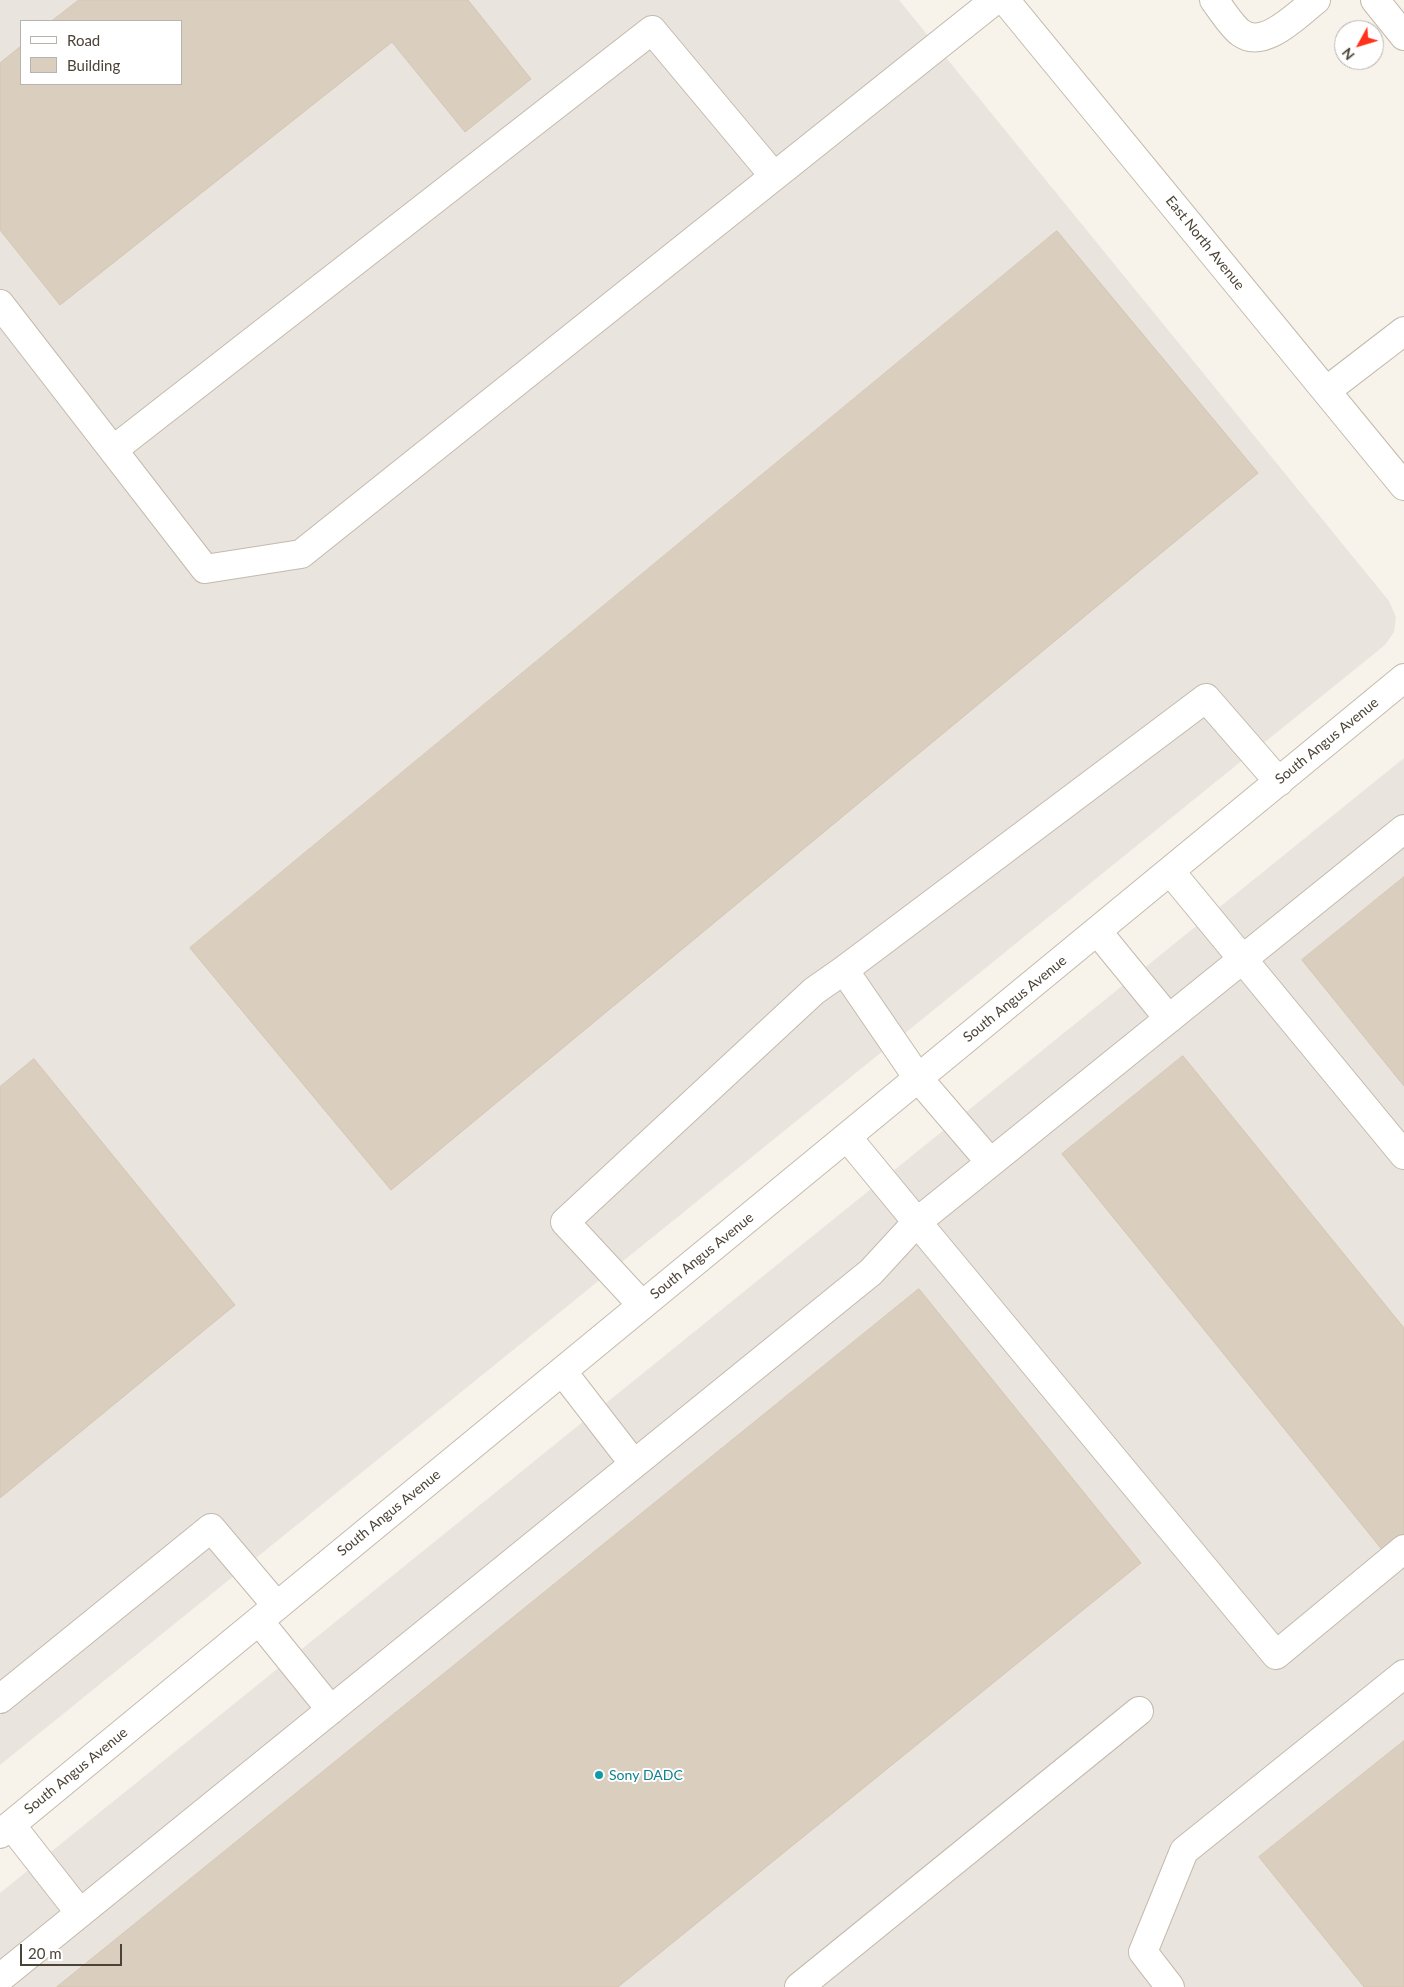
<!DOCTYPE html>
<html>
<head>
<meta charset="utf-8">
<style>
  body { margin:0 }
  #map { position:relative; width:1404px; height:1987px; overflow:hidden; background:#f7f3eb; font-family:Lato,sans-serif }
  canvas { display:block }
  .legend { position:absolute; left:20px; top:20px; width:162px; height:65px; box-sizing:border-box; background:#fff; border:1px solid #b7b4af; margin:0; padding:6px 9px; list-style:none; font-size:15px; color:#4c4337 }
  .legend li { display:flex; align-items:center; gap:10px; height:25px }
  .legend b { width:25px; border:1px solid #b7b4af }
  .north { position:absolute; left:1334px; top:20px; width:50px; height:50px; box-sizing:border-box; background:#fff; border:1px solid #b7b4af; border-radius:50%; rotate:231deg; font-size:14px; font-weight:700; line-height:20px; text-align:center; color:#4c4337 }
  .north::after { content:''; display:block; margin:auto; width:18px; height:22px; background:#ff311a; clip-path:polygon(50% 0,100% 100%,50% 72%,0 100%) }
  .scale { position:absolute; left:20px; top:1944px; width:102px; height:22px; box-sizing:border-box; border:2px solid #4c4337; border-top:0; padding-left:6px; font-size:15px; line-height:18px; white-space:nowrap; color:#4c4337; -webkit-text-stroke:4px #fff; paint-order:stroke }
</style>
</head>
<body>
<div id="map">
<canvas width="1404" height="1987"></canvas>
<ul class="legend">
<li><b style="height:6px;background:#fff"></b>Road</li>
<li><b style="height:14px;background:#dacebf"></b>Building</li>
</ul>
<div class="north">N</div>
<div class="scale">20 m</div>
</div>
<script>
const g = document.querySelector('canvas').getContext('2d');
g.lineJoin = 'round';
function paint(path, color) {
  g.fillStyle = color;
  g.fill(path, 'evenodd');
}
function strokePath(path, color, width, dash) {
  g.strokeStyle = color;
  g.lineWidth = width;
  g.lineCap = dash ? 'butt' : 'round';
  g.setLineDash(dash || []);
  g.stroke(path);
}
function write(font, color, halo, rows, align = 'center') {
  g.font = font + ' Lato,sans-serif';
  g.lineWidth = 4;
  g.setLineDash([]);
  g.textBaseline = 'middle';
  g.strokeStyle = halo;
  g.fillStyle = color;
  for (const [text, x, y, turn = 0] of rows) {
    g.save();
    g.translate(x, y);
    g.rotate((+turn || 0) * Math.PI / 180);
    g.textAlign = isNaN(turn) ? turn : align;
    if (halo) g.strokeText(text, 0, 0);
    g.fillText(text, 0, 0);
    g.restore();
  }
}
const industrial = new Path2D(`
  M0,0H899L1389,601L1396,617L1394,632L1385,645L0,1765ZM21,21H181V84H21Z
  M1404,758V1987H0V1893Z`);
const building = new Path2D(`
  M79,0H468L531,79L465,132L392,42L60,305L0,230V63L21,46V84H181V21H52Z
  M1057,231L1258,473L391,1190L190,948Z
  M1404,877V1086L1302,960Z
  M1183,1056L1404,1328V1536L1384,1552L1062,1154Z
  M34,1059L235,1305L0,1498V1087Z
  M919,1289L1141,1563L618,1987H57Z
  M1404,1741V1987H1364L1259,1857Z`);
const minor = new Path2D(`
  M1005,0L1404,486
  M1214,0C1221,9 1232,27 1241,33C1264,50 1298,14 1316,0
  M1375,0L1404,36
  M0,304L205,569L301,554L995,0
  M1326,391L1404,331
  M113,450L652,30L774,176
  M1404,829L917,1222L1276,1655L1404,1549
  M1170,871L1404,1155
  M1097,931L1169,1019
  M990,1162L918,1078L844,970L1206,698L1279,782
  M642,1305L565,1222L814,991L844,970
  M562,1371L634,1464
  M259,1621L331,1710
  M0,1699L211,1528L277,1606
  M11,1825L80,1913
  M0,1834L1404,678
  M0,1978L871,1272L917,1222L847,1137
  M799,1987L1139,1711
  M1170,1987L1143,1952L1184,1851L1404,1674`);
const markers = [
  [599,1775,5,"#0f9aa8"]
];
const streetNames = [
  ["East North Avenue",1205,243,51],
  ["South Angus Avenue",1327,741,-39],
  ["South Angus Avenue",1015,999,-39],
  ["South Angus Avenue",702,1256,-39],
  ["South Angus Avenue",389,1513,-39],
  ["South Angus Avenue",76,1771,-39]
];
const cultureNames = [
  ["Sony DADC",609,1775]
];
paint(industrial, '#eae4df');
paint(building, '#dacebf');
strokePath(building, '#d6c6b1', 1);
strokePath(minor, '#c4baac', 30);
strokePath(minor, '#fff', 28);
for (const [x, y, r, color] of markers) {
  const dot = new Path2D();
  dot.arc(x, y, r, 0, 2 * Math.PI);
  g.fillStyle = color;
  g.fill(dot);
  strokePath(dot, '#fff', 2);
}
write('14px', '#4c4337', '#fff', streetNames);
write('14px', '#0d838f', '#fff', cultureNames, 'left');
</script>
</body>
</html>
